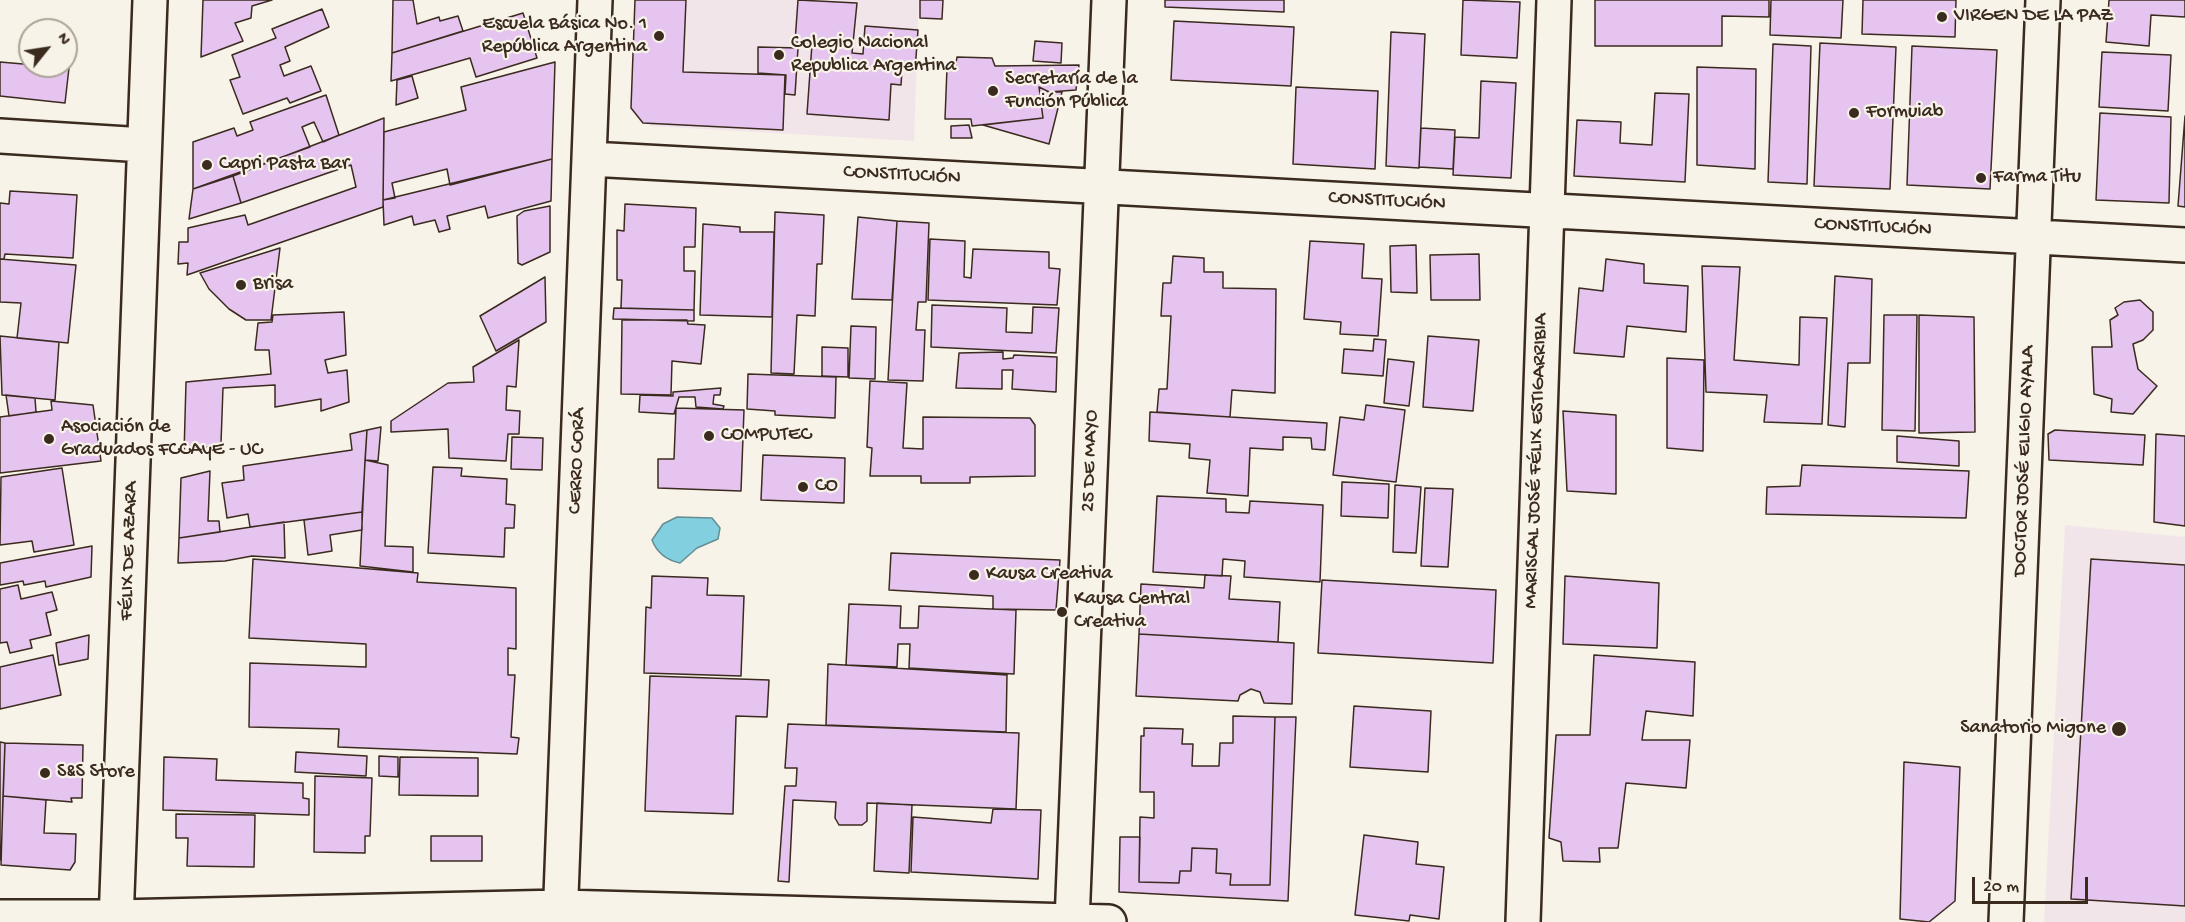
<!DOCTYPE html>
<html>
<head>
<meta charset="utf-8">
<style>
  body { margin:0 }
  #map { position:relative; width:2185px; height:922px; overflow:hidden; background:#f7f3e8; font-family:"Gochi Hand",sans-serif }
  canvas { display:block }
  .north { position:absolute; left:18px; top:18px; width:60px; height:60px; box-sizing:border-box; background:#f7f3e8; border:2px solid #aca397; border-radius:50%; rotate:60deg; font-size:16px; font-weight:700; line-height:24px; text-align:center; color:#3b2a1e }
  .north::after { content:''; display:block; margin:auto; width:21px; height:27px; background:#3b2a1e; clip-path:polygon(50% 0,100% 100%,50% 72%,0 100%) }
  .scale { position:absolute; left:1972px; top:877px; width:116px; height:27px; box-sizing:border-box; border:3px solid #3b2a1e; border-top:0; padding-left:8px; font-size:18px; line-height:21px; white-space:nowrap; color:#3b2a1e; -webkit-text-stroke:4px #f7f3e8; paint-order:stroke }
</style>
</head>
<body>
<div id="map">
<canvas width="2185" height="922"></canvas>
<div class="north">N</div>
<div class="scale">20 m</div>
</div>
<script>
const g = document.querySelector('canvas').getContext('2d');
g.lineJoin = 'round';
function paint(path, color) {
  g.fillStyle = color;
  g.fill(path, 'evenodd');
}
function strokePath(path, color, width, dash) {
  g.strokeStyle = color;
  g.lineWidth = width;
  g.lineCap = dash ? 'butt' : 'round';
  g.setLineDash(dash || []);
  g.stroke(path);
}
function write(font, color, halo, rows, align = 'center') {
  g.font = font + ' "Gochi Hand",sans-serif';
  g.lineWidth = 4.5;
  g.setLineDash([]);
  g.textBaseline = 'middle';
  g.strokeStyle = halo;
  g.fillStyle = color;
  for (const [text, x, y, turn = 0] of rows) {
    g.save();
    g.translate(x, y);
    g.rotate((+turn || 0) * Math.PI / 180);
    g.textAlign = isNaN(turn) ? turn : align;
    if (halo) g.strokeText(text, 0, 0);
    g.fillText(text, 0, 0);
    g.restore();
  }
}
const built = new Path2D(`
  M641,0H919L914,141L650,126L639,110Z
  M2065,525L2185,537V922H2044Z`);
const water = new Path2D(`
  M677,517L712,518L720,528L718,539L697,548L680,563C666,560 657,553 652,540L663,524Z`);
const building = new Path2D(`
  M203,0H272L252,6L251,18L235,23L243,41L201,57Z
  M393,0H413L417,24L439,17L440,21L458,16L463,31L392,53Z
  M635,0H686L683,72L785,75L783,130L643,123L631,108Z
  M798,0L857,3L852,53L863,54L865,26L918,30L915,71L902,70L901,85L891,84L889,120L807,114L812,44L795,42Z
  M920,0H943L942,19L920,18Z
  M1165,0H1284V12L1165,7Z
  M1463,0L1520,2L1517,58L1461,55Z
  M1595,0H1769V17L1722,16V46H1595Z
  M1771,0H1843L1841,38L1770,35Z
  M1863,0H1956L1955,37L1862,34Z
  M2109,0H2185V17L2151,15L2149,46L2106,42Z
  M322,9L329,27L285,47L290,61L280,65L284,76L311,66L321,91L290,103L287,98L243,114L230,80L240,77L232,55L276,38L272,29Z
  M523,13L537,58L476,77L470,58L391,81L392,53Z
  M1174,21L1294,27L1291,86L1171,80Z
  M1391,32L1425,34L1419,168L1386,166Z
  M1035,41L1062,43L1061,63L1033,61Z
  M1820,43L1896,47L1890,189L1814,186Z
  M1773,44L1811,46L1807,184L1768,182Z
  M1912,46L1997,50L1990,189L1907,185Z
  M758,47L798,48L795,95L785,94L786,75L758,73Z
  M2102,52L2171,55L2168,111L2099,107Z
  M957,57L992,58L995,66L1079,65L1076,90L1049,92L1039,87L1043,118L972,126L971,119H945L947,68L955,69Z
  M0,62L69,68L65,103L0,96Z
  M555,62L552,159L450,185L447,169L392,183L395,198L383,200L384,132L466,110L461,87Z
  M1697,67L1756,69L1755,169L1697,165Z
  M412,76L418,98L396,105L397,80Z
  M1481,81L1516,83L1511,178L1453,175L1455,137L1479,138Z
  M1039,87L1049,92H1062L1049,144L983,125L1043,118Z
  M1296,87L1378,91L1375,169L1293,164Z
  M1655,93L1689,94L1685,182L1574,176L1577,120L1621,122L1620,143L1652,145Z
  M326,95L339,135L323,142L314,122L302,127L310,147L193,189V142L234,128L237,136L253,130L250,122Z
  M2100,113L2171,117L2169,203L2096,200Z
  M2185,116V207L2178,206Z
  M384,118L383,207L187,275L188,263L178,264L179,242H188V228L245,215L248,225L356,187L351,165L241,203L233,176Z
  M969,125L972,138H951V126Z
  M1421,128L1455,130L1453,169L1419,167Z
  M552,159L551,201L488,218L485,206L447,216L450,229L439,232L435,220L414,225L412,216L384,225L383,200Z
  M233,176L241,203L189,219L193,189Z
  M10,191L77,195L73,258L5,254L4,259H0V203L9,204Z
  M625,204L696,208L695,247H684V271H695L694,310L621,308L622,280H617V230L624,231Z
  M550,206V252L522,265L518,263L517,216L524,211Z
  M775,212L824,215L822,264H817L815,316L797,315L794,374L771,373Z
  M858,217L897,221L892,300L852,299Z
  M897,221L929,223L926,302H918L916,330H925L923,381L888,380Z
  M703,224L740,227V232H774L772,317L700,315Z
  M930,239L965,241L964,277L971,278L973,249L1049,252V268L1060,269L1057,305L928,300Z
  M1310,241L1364,244L1362,278L1382,279L1378,336L1340,334L1341,322L1304,319Z
  M1416,245L1417,293L1391,292L1390,246Z
  M280,248L271,320H246L229,309L209,289L200,273Z
  M1479,254L1480,300H1431L1430,255Z
  M1173,256L1204,258V272H1223V288L1276,289L1275,393L1232,390L1230,417L1157,412L1159,389H1167L1171,316H1161L1163,283H1171Z
  M0,259L76,265L68,343L17,338L21,303L0,302Z
  M1606,259L1644,264V283L1688,286L1686,332L1627,326L1624,357L1574,353L1579,288L1603,291Z
  M1702,266L1740,267L1734,360L1799,365L1800,317L1827,318L1822,424L1764,422L1767,395L1706,392Z
  M1835,276L1872,279L1870,363H1848L1845,427L1828,425Z
  M545,277L546,322L496,351L480,316Z
  M2140,300L2153,312V330L2143,340L2133,344L2138,369L2157,386L2133,414L2111,412L2112,399L2094,394L2092,347H2112L2110,320L2118,315L2115,308L2124,302Z
  M932,305L1007,308L1006,332L1032,333L1033,307L1059,308L1056,353L931,347Z
  M614,308L694,310V321L613,319Z
  M344,312L346,355L325,360L328,373L347,370L349,402L321,411V399L275,407V385L223,388L221,443L184,454L186,382L271,374L269,350H255L258,323L272,322L273,315Z
  M1884,315H1917L1915,431L1882,430Z
  M1919,315L1974,317L1975,432L1919,433Z
  M622,320H687L688,324L705,325L701,364L672,361L671,395L621,394Z
  M851,326L876,327L875,379L849,378Z
  M0,336L59,342L55,400L2,395Z
  M1428,336L1479,340L1473,411L1423,407Z
  M1374,339L1386,340L1383,376L1342,373L1344,349L1373,351Z
  M519,340L516,387L507,386L506,410L520,411L519,434H508L506,461L449,458L448,429L391,432V421L448,383L474,382L473,367Z
  M822,347L848,348V377L822,376Z
  M1003,352V359L1013,358L1014,355L1057,357L1056,392L1012,389L1013,370H1002V389L956,388L959,353Z
  M1667,358L1704,360L1703,451L1667,448Z
  M1388,359L1414,362L1409,406L1384,403Z
  M748,374L836,377L835,418L775,415V411L747,409Z
  M870,381L907,383L903,448L923,449V417L1030,418L1035,425V476L970,477V483H921V476H870L872,448L867,447Z
  M721,388L720,395H714L713,404L724,406L723,409L696,407L695,397H679L674,414L639,412L640,395L673,396V392Z
  M6,395L35,398L36,412L9,416Z
  M51,401L93,405L101,461L0,473V417L52,410Z
  M1366,405L1405,410L1396,482L1333,475L1340,417L1364,420Z
  M676,408L744,410L741,491L658,488V459H674Z
  M1563,411L1616,415V494L1567,491Z
  M1150,412L1327,423L1325,450L1312,449L1311,438L1283,437V450L1250,448L1248,496L1207,493L1210,460L1189,458L1190,444L1149,441Z
  M381,427L378,461L365,460L367,430Z
  M367,430L362,512L250,527L248,514L227,518L222,483L244,480L243,466L352,450L350,434Z
  M2055,430L2145,435L2143,465L2049,460L2048,434Z
  M2156,434L2185,436V526L2154,522Z
  M1897,436L1959,441V466L1897,462Z
  M512,437L543,438L542,470L511,469Z
  M763,455L845,458L844,503L761,500Z
  M365,460L388,465L385,546L413,547V572L360,566Z
  M1802,465L1969,471L1966,518L1766,514L1767,487L1800,486Z
  M433,467L462,468L461,476L507,479L506,504L515,505L514,528H505L504,557L428,553Z
  M62,468L74,545L34,552L32,541L0,545L1,477Z
  M210,471L208,521H219L220,532L179,538L181,478Z
  M1342,482L1389,484L1388,518L1341,516Z
  M1395,485L1421,487L1416,553L1393,552Z
  M1425,488L1453,489L1448,567L1421,566Z
  M1157,496L1226,499V512L1249,513L1250,501L1323,505L1320,582L1244,577L1245,561L1223,559L1222,576L1153,572Z
  M362,512V530L330,535L332,551L308,555L304,520Z
  M284,522L285,558L252,556L225,561L178,563L179,538Z
  M92,546L91,577L46,587L45,581L24,585L23,581L0,585V563Z
  M891,553L1060,560L1056,610L993,609V596L889,590Z
  M253,559L418,573L417,582L516,588V649L508,648V675H515L511,737L519,738L517,754L338,747L339,729L249,727L250,663L366,667V644L249,638Z
  M2091,559L2185,565V906L2071,899Z
  M1205,575L1231,576L1229,599L1280,602L1278,642L1139,634L1141,584L1204,588Z
  M652,576L708,578L707,595L744,596L741,676L644,673L646,607L651,608Z
  M1565,576L1659,583L1657,648L1563,644Z
  M1322,580L1496,590L1493,663L1318,653Z
  M18,585L21,599L52,592L57,610L46,613L51,635L30,640L32,648L10,653L7,642L0,643V589Z
  M849,604L901,606L900,628H918L919,606L1016,610L1014,674L909,668L910,644H898L897,667L846,665Z
  M1139,634L1294,643L1292,704L1264,703L1260,692L1251,689L1240,695L1238,701L1136,696Z
  M89,635L88,659L59,665L56,643Z
  M53,655L61,695L0,709V667Z
  M1594,655L1695,662L1693,716L1646,711L1642,740H1690L1686,788L1626,783L1618,848H1599L1600,862L1563,861L1561,842L1549,838L1556,735H1590Z
  M828,664L1007,675L1006,732L826,725Z
  M650,676L769,680L767,717L736,716L733,814L645,811Z
  M1354,706L1431,711L1428,772L1350,767Z
  M1233,716L1275,717L1270,885H1230L1231,874L1216,873L1217,849L1192,848L1191,871H1180L1179,883L1139,882L1140,817L1154,818V792H1140L1141,736H1144V728L1183,729L1182,744H1193L1192,766H1219L1220,743H1233Z
  M1275,717H1296L1288,901L1119,892L1120,837H1140L1139,882L1179,883L1180,871H1191L1192,848L1217,849L1216,873L1231,874L1230,885H1270Z
  M788,724L1019,733L1016,809L867,803V821L862,825H839L835,818L836,802L793,800L789,882L778,881L785,786H796L797,768H785Z
  M0,742L5,743L1,860H0Z
  M5,743L83,745L82,798H71L72,802L3,796Z
  M296,752L367,756L366,776L295,772Z
  M379,756L398,757V777L379,776Z
  M164,757L217,759L216,780L303,783V798L309,799V815L163,810Z
  M400,757L478,758V796L399,795Z
  M1904,762L1960,767L1955,901L1929,922L1900,919Z
  M315,776L372,778L370,836H365V853L314,852Z
  M3,796L46,800L44,833L76,834L75,862L70,870L1,865Z
  M877,803L912,805L909,873L874,871Z
  M993,809L1041,810L1038,879L911,872L913,817L991,823Z
  M176,814L255,815L254,867L187,866L188,838H176Z
  M1364,835L1418,842L1416,864L1444,867L1439,919L1410,915L1409,921L1355,915Z
  M431,836H482V861H431Z`);
const minor = new Path2D(`
  M0,136L144,145
  M590,159L2185,245
  M0,917H116L561,907L1109,922
  M116,922L150,0
  M560,922L595,0
  M1072,922L1109,0
  M1523,922L1554,0
  M2006,922L2043,0`);
const markers = [
  [1942,17,6,"#3b2a1e"],
  [659,36,6,"#3b2a1e"],
  [779,55,6,"#3b2a1e"],
  [993,91,6,"#3b2a1e"],
  [1854,113,6,"#3b2a1e"],
  [207,165,6,"#3b2a1e"],
  [1981,178,6,"#3b2a1e"],
  [241,285,6,"#3b2a1e"],
  [709,436,6,"#3b2a1e"],
  [49,439,6,"#3b2a1e"],
  [803,487,6,"#3b2a1e"],
  [974,575,6,"#3b2a1e"],
  [1062,612,6,"#3b2a1e"],
  [2119,729,8,"#3b2a1e"],
  [45,773,6,"#3b2a1e"]
];
const poiNames = [
  ["VIRGEN DE LA PAZ",1954,17],
  ["Escuela Básica No. 1",647,25,"right"],
  ["República Argentina",647,48,"right"],
  ["Colegio Nacional",791,44],
  ["Republica Argentina",791,67],
  ["Secretaría de la",1005,80],
  ["Función Pública",1005,103],
  ["Formuiab",1866,113],
  ["Capri Pasta Bar",219,165],
  ["Farma Titu",1993,178],
  ["Brisa",253,285],
  ["Asociación de",61,428],
  ["Graduados FCCAyE - UC",61,451],
  ["COMPUTEC",721,436],
  ["CO",815,487],
  ["Kausa Creativa",986,575],
  ["Kausa Central",1074,600],
  ["Creativa",1074,623],
  ["Sanatorio Migone",2106,729,"right"],
  ["S&S Store",57,773]
];
const streetNames = [
  ["CONSTITUCIÓN",902,176,3],
  ["CONSTITUCIÓN",1387,202,3],
  ["CONSTITUCIÓN",1873,228,3],
  ["CERRO CORÁ",578,461,-88],
  ["25 DE MAYO",1091,461,-88],
  ["MARISCAL JOSÉ FÉLIX ESTIGARRIBIA",1537,461,-88],
  ["DOCTOR JOSÉ ELIGIO AYALA",2025,461,-88],
  ["FÉLIX DE AZARA",130,551,-88]
];
paint(built, '#f2e5ea');
paint(water, '#81cfdf');
strokePath(water, '#658d92', 1.5);
paint(building, '#e5c4f0');
strokePath(building, '#3b2a1e', 1.5);
strokePath(minor, '#3b2a1e', 38);
strokePath(minor, '#f7f3e8', 33);
for (const [x, y, r, color] of markers) {
  const dot = new Path2D();
  dot.arc(x, y, r, 0, 2 * Math.PI);
  g.fillStyle = color;
  g.fill(dot);
  strokePath(dot, '#f7f3e8', 2);
}
write('20px', '#3b2a1e', '#f7f3e8', poiNames, 'left');
write('20px', '#3b2a1e', '#f7f3e8', streetNames);
</script>
</body>
</html>
